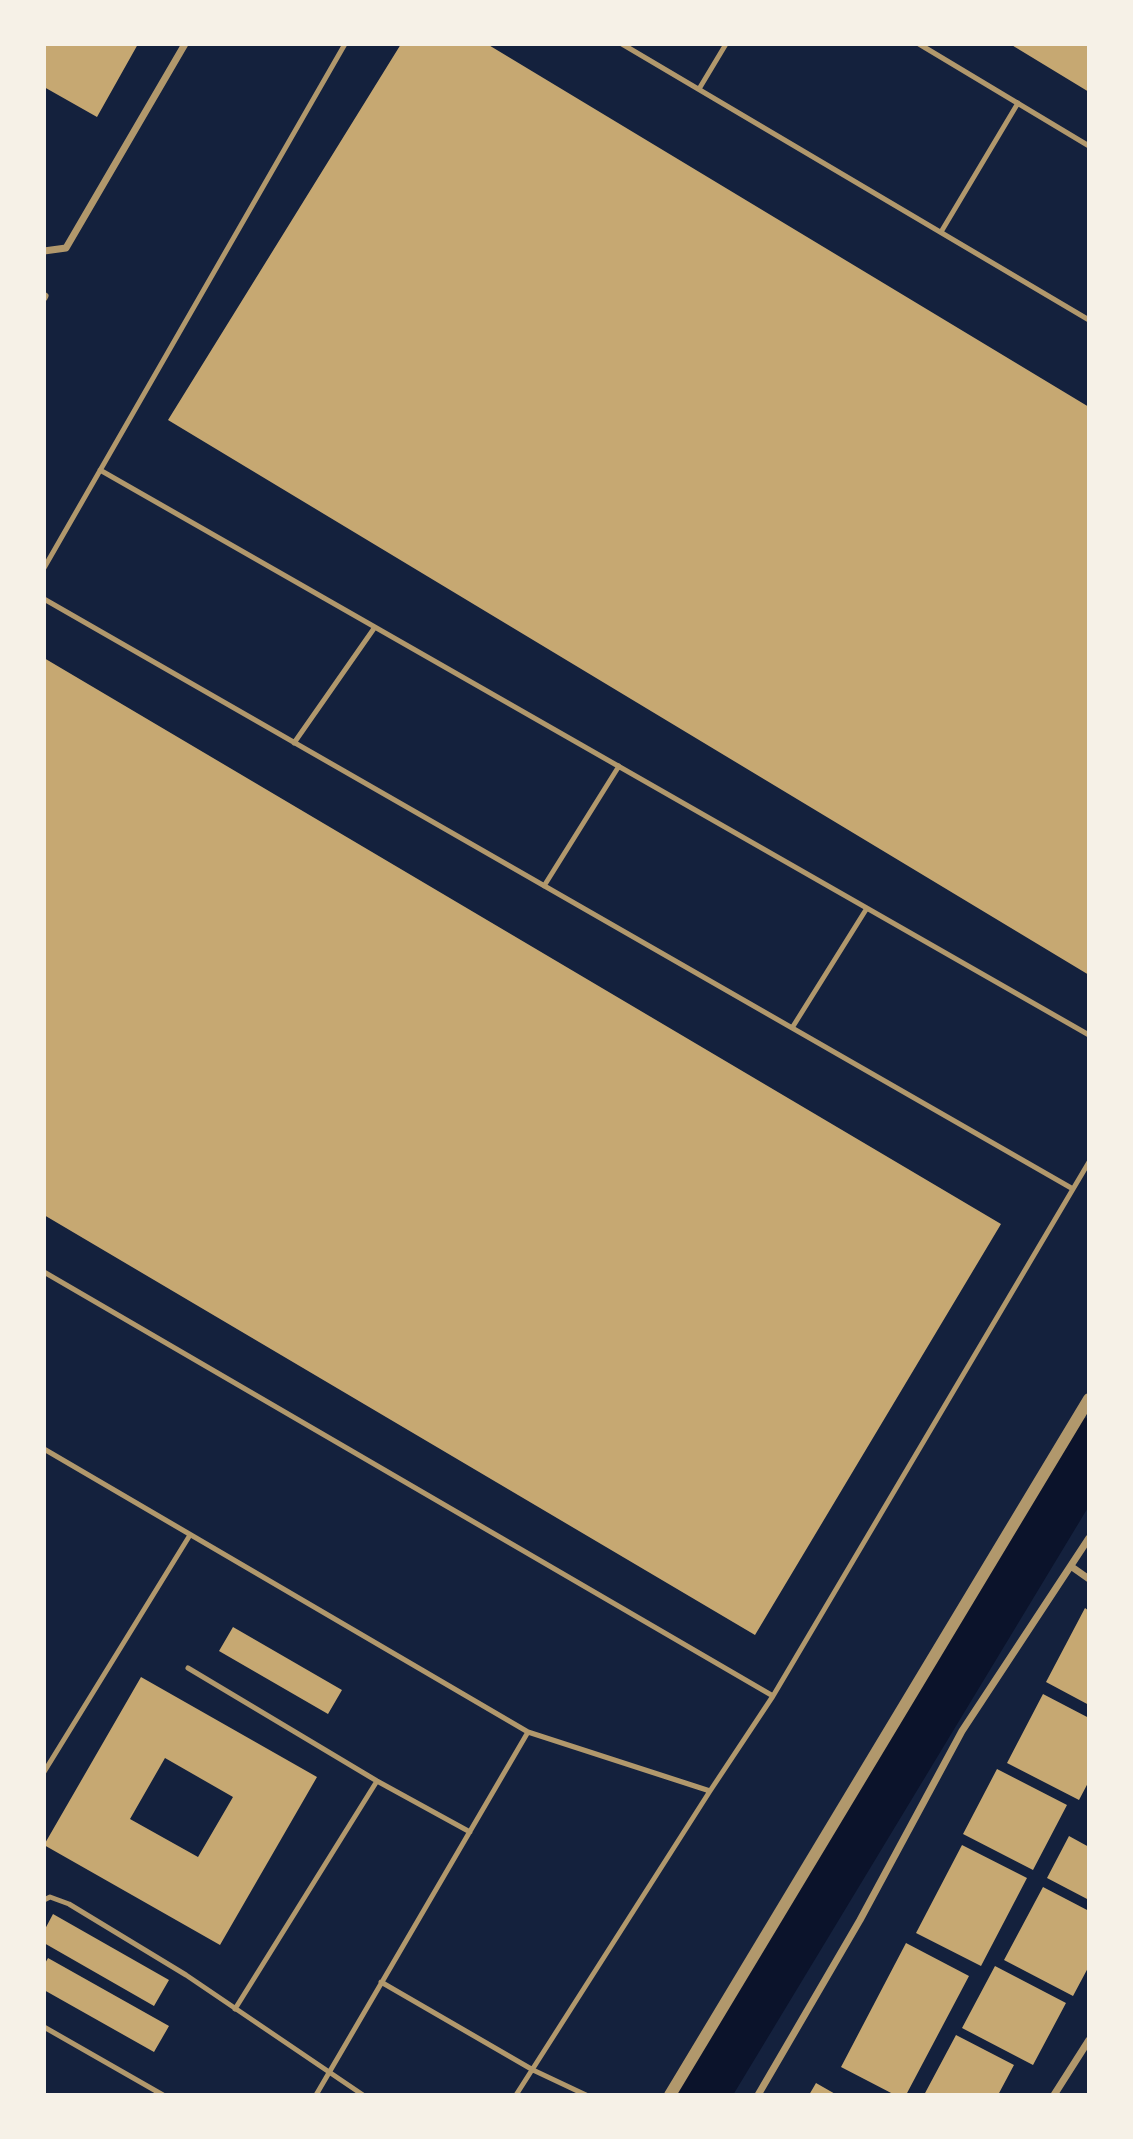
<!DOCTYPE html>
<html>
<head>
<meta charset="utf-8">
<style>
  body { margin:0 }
  #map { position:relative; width:1133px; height:2139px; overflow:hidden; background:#14213d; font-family:Cabin,sans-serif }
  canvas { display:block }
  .frame { position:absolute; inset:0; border:46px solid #f6f1e7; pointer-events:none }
</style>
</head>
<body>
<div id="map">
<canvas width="1133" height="2139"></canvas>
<div class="frame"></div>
</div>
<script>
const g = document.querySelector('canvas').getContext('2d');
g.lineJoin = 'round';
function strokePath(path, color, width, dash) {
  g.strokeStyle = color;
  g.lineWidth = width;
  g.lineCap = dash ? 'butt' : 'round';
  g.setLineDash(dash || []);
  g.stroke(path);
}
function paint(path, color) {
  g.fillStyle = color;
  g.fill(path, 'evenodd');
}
const river = new Path2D(`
  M698,2095L1089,1448`);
const building = new Path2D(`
  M44,44H138L97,117L44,87Z
  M401,44H487L1089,407V975L168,420Z
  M1010,44H1089V92Z
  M44,658L1001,1224L755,1635L44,1215Z
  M1085,1608L1089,1611V1705L1046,1682Z
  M233,1627L342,1690L328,1714L219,1651Z
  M141,1677L317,1777L220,1945L44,1845ZM165,1758L233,1797L198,1857L130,1819Z
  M1043,1694L1089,1718V1781L1079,1800L1007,1763Z
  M997,1769L1067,1805L1033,1870L963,1834Z
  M1069,1836L1089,1847V1900L1047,1878Z
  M962,1845L1027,1878L981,1966L916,1933Z
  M1043,1887L1089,1911V1966L1073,1996L1004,1960Z
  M53,1914L169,1980L154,2006L44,1943V1931Z
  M906,1943L969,1976L906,2095H895L841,2067Z
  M48,1958L169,2026L154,2052L44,1990V1965Z
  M995,1966L1066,2003L1033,2065L962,2028Z
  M956,2035L1014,2065L998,2095H924Z
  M816,2083L837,2095H809Z`);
const service = new Path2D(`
  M622,44L1089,320
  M919,44L1089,146
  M699,89L726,44
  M941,232L1018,103
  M100,470L1089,1035
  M44,568L345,44
  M44,599L1073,1189
  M294,743L375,627
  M544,886L619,766
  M792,1028L867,908
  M44,1272L773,1696
  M44,1449L528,1732L710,1791
  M188,1668L377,1781L470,1832
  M44,1772L190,1535
  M44,1900L50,1897L69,1904L186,1975L363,2095
  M381,1982L533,2070L586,2095
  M235,2009L377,1781
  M44,2027L163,2095
  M316,2095L528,1732
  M516,2095L710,1791L773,1696L1089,1162`);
const minor = new Path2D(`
  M44,251L66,248L185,44
  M44,298L45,296
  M1072,1567L1089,1579
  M758,2095L860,1920L962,1731L1089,1538
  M1054,2095L1089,2040`);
const tertiary = new Path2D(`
  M670,2095L1089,1399`);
strokePath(river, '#0b132b', 60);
paint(building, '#c6a872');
strokePath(service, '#b1986c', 5);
strokePath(minor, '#b1986c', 7);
strokePath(tertiary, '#b1986c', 12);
</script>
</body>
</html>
